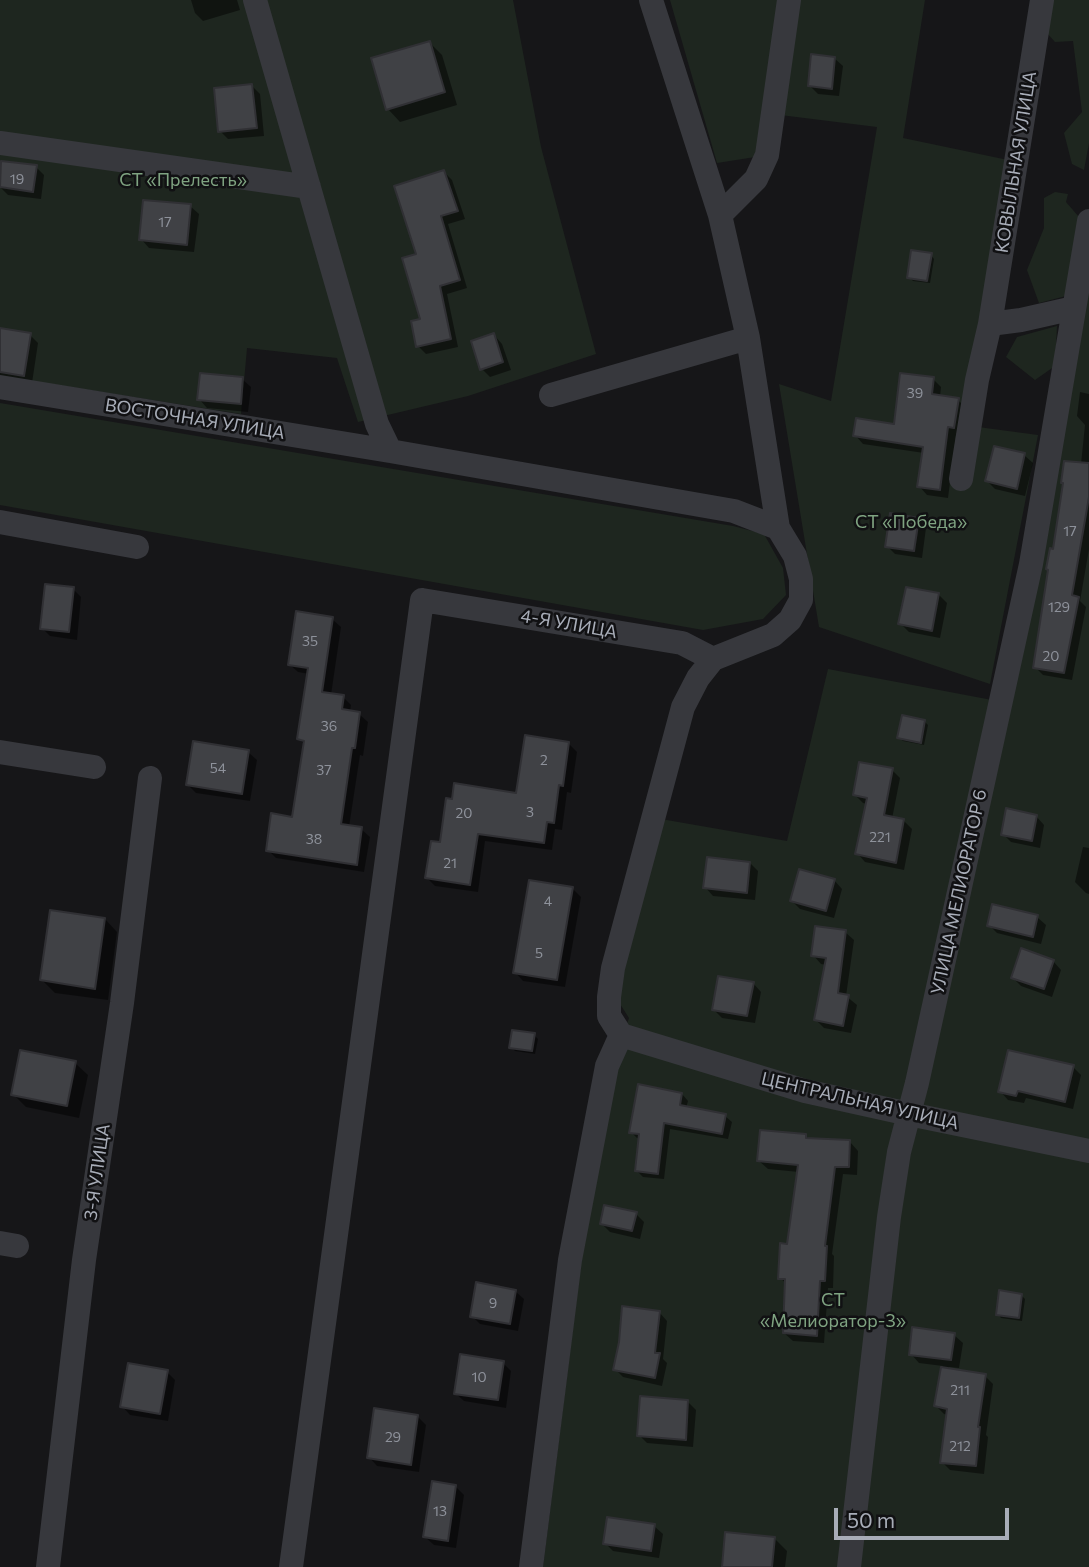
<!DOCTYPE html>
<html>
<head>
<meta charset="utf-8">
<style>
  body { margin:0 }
  #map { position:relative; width:1089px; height:1567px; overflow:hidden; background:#161618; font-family:Commissioner,sans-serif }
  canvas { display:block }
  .scale { position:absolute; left:834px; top:1508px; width:175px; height:32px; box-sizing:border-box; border:4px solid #a8adb8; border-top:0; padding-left:9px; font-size:21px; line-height:24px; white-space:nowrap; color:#a8adb8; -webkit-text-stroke:5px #111113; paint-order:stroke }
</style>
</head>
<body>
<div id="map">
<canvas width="1089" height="1567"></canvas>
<div class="scale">50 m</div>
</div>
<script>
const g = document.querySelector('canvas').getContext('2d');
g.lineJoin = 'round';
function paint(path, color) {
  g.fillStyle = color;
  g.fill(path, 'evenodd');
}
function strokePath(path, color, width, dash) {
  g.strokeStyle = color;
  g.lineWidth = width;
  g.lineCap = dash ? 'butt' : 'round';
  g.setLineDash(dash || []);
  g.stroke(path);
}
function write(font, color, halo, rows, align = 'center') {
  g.font = font + ' Commissioner,sans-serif';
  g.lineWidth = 5;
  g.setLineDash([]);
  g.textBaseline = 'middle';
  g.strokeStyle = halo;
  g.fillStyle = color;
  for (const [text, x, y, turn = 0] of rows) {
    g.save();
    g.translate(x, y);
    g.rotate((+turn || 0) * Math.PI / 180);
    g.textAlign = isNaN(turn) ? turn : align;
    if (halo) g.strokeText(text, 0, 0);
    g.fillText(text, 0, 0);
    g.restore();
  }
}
const green = new Path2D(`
  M0,0H513L541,147L596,354L468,396L358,422L337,358L247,348L241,414L0,376Z
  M670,0H925L903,138L1008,160L963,425L1038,435L990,684L819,627L779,384L831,401L877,127L764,113L755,157L717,163Z
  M1051,0H1089V143L1084,170L1072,164L1064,133L1082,112L1073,41L1055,42L1046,32Z
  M1055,192L1068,194L1066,202L1079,217L1066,296L1039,303L1027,270L1044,228V198Z
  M1089,255V1567H543L586,1223L612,1067L629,1018L615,996L661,819L787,841L828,669L1008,703Z
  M1057,326L1055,366L1035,380L1006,357L1017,337Z
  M0,403L733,526L764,534L783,568L786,595L763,619L703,630L0,505Z`);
const shadow = new Path2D(`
  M191,0H237L240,10L203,21L195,13Z
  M430,43L442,55L457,105L400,122L388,109Z
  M834,58L843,66L839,96L818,94L810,86Z
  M252,86L260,94L264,136L228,139L220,131Z
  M3,163L36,167L44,175L41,199L8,195L0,187Z
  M444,172L452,180L465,219L448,224L467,288L447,294L458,347L426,354L418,346L422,320L418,255Z
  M190,206L199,214L194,252L149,248L141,239Z
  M931,255L934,259L930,283L913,281L909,277Z
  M0,330L30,335L38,343L32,383L0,379Z
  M494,335L502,344L511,370L490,377L482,369Z
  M242,379L251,387L248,412L207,408L199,399Z
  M933,379L941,387L940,397L958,400L966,408L956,435L948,498L927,495L919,486L924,453L863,444L855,435L895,426Z
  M1080,392L1089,394V549L1080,601L1086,607L1072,680L1043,675L1035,667L1065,485L1062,483L1081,464L1085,425L1077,416Z
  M1024,455L1033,463L1025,496L995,489L987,481Z
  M918,519L926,528L922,558L895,554L887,546Z
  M73,589L81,597L77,640L50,636L42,628Z
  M939,595L947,603L940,638L909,632L900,623Z
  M332,619L341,627L331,695L343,697L351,705L350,712L359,714L368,722L363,756L360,755L349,827L361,829L370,837L364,872L276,858L268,850L293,819L305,745L299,739L309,674L298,672L289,664Z
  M924,721L928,725L924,745L903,741L899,738Z
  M569,744L577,752L571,793L567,792L562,830L555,829L552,850L485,841L478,892L435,886L427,878L441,844L518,795Z
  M248,752L257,760L250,801L196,793L188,785Z
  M892,770L900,778L892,819L904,821L912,829L904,870L865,862L857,853L867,804L863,803L855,795Z
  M1036,816L1044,825L1040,848L1011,842L1003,834Z
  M1083,847L1089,848V894L1086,893L1075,882Z
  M750,863L758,871L755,900L713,896L705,887Z
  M834,880L842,889L834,918L800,909L792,901Z
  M572,888L581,897L565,987L523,981L515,972Z
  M1037,917L1046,925L1041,944L997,933L989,925Z
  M105,919L117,932L108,1000L55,993L42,980Z
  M845,932L854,940L846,996L857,1005L851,1033L824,1028L816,1020L827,965L821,964L813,955Z
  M1053,961L1061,970L1052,997L1021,986L1013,978Z
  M753,983L761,992L755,1023L722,1018L714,1010Z
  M534,1035L538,1039L535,1054L515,1051L511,1047Z
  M75,1063L88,1075L79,1118L26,1107L13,1094Z
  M1073,1067L1081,1075L1073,1109L1026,1098L1024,1103L1008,1100L1000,1091Z
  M682,1094L688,1101L686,1108L725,1116L732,1122L728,1139L670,1129L664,1179L643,1177L637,1171L640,1139L637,1138L631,1132Z
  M805,1135L810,1140L850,1142L858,1151L857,1175L843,1174L832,1254L834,1256L833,1288H828L824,1343L793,1341L784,1333L787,1284L780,1278L789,1246L799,1172L768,1169L759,1161Z
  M636,1214L644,1222L640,1239L610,1232L601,1223Z
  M515,1291L524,1299L518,1331L480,1324L472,1316Z
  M1021,1295L1025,1299L1022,1321L1001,1318L998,1314Z
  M659,1312L667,1321L663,1359L667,1363L662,1386L623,1377L615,1369L620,1342Z
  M954,1335L963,1343L959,1368L949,1367V1370L985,1376L993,1384L986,1435L988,1437L984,1474L950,1470L942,1462L948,1415L944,1414L936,1406L943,1366L919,1363L911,1354Z
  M503,1363L511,1371L506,1408L464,1401L455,1393Z
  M167,1372L175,1380L168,1421L130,1415L122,1406Z
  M688,1402L696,1410L693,1447L647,1443L639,1435Z
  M418,1417L426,1425L419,1472L377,1466L369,1457Z
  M456,1487L464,1495L456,1548L434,1545L425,1537Z
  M654,1526L663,1534L659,1558L613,1551L605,1543Z
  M774,1538L787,1551L785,1567H723Z`);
const building = new Path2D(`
  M430,41L445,92L386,110L371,58Z
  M811,54L835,57L832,89L808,86Z
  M252,84L257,128L218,132L214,88Z
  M1,161L37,165L33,192L0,187Z
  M444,170L458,211L441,216L460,280L440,286L451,339L416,347L411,321L420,319L402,258L416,254L394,186Z
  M143,200L191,204L187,245L139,240Z
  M911,250L932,253L927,281L907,278Z
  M0,328L31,333L24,376L0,372Z
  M494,333L503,362L480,370L471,341Z
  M200,373L243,377L241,404L197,400Z
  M900,373L934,377L932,394L959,398L954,428L948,427L940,490L917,487L923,447L853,436L856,418L894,424Z
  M994,446L1025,453L1017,489L985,481Z
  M1064,461L1089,463V497L1072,595L1079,597L1064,673L1033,668L1048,570L1046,569L1050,548L1053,549L1063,483H1061Z
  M890,513L919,518L914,551L885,547Z
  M45,584L74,587L69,632L40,629Z
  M906,587L939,593L932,631L898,624Z
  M296,611L333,617L322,692L344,695L342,709L360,712L355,748H352L341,824L362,827L357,865L266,851L271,813L292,817L304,741L297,739L308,668L288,665Z
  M902,715L925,720L921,743L897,738Z
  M525,735L569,742L563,786L559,785L554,823L547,822L544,843L478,834L470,885L425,878L431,841L440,842L446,798L452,799L454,783L516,793Z
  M193,741L249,750L242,794L186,785Z
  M859,762L893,768L884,815L904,819L896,863L855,854L867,798L853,795Z
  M1006,808L1037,815L1032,841L1001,835Z
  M707,857L750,862L747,893L703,888Z
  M799,869L835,879L826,911L790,901Z
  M529,880L573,887L557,980L513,973Z
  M992,904L1038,915L1033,937L987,926Z
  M50,910L105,918L95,989L40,980Z
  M815,926L846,930L838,993L849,995L843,1026L814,1020L826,958L811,956Z
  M1021,948L1054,960L1044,989L1011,978Z
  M718,976L754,982L747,1016L712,1010Z
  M512,1030L535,1033L532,1051L509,1048Z
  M20,1050L76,1061L67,1106L11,1095Z
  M1008,1050L1074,1065L1065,1102L1018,1091L1016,1096L998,1092Z
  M638,1084L682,1093L680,1105L726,1114L722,1134L664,1123L658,1174L635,1171L639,1134L629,1133Z
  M760,1130L806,1134V1138L850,1140L849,1167H835L825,1246H827L825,1281H820L817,1336L783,1333L785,1279H778L780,1243L787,1244L798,1165L757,1161Z
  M604,1205L637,1212L632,1231L600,1224Z
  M476,1282L516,1290L510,1324L470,1317Z
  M999,1290L1022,1294L1019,1318L996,1315Z
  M622,1306L660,1311L655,1353H660L655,1378L613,1370L619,1342Z
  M912,1327L955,1333L951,1360L909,1355Z
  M460,1354L504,1361L498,1400L454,1394Z
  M128,1363L168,1370L160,1414L120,1407Z
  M941,1367L986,1374L978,1427H980L976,1466L940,1463L947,1409L934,1406Z
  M640,1396L688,1400L686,1440L637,1436Z
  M374,1408L418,1415L411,1465L367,1458Z
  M432,1481L456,1485L448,1541L423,1537Z
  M607,1517L655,1524L651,1551L603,1544Z
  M725,1532L775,1537L772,1567H722Z`);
const minor = new Path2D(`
  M255,0L377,424L390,451
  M651,0L720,215
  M0,143L309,187
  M990,324L1042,0
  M0,387L390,451L734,511L778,528L795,556L801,579V600L790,620L773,635L713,659L698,678L683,707L613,968L609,997V1016L621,1035L805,1091L909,1114L1089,1151
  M551,395L748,338
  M961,479L977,380L990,324L1021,320L1074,308
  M0,522L137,547
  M778,528L748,338L720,215L756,179L767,155L789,0
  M0,752L94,767
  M0,1243L17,1246
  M48,1567L84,1260L122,1003L150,778
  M291,1567L422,600L682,643L713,659
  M531,1567L570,1260L607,1066L621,1035
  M849,1567L889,1217L899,1152L917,1083L1031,564L1089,221`);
const numberNames = [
  ["19",17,179],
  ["17",165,222],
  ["39",915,393],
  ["17",1070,531],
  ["129",1059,607],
  ["35",310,641],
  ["20",1051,656],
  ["36",329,726],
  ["2",544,760],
  ["54",218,768],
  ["37",324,770],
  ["3",530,812],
  ["20",464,813],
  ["221",880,837],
  ["38",314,839],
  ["21",450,863],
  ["4",548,901],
  ["5",539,953],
  ["9",493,1303],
  ["10",479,1377],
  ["211",960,1390],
  ["29",393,1437],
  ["212",960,1446],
  ["13",440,1511]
];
const streetNames = [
  ["КОВЫЛЬНАЯ УЛИЦА",1016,162,-81],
  ["ВОСТОЧНАЯ УЛИЦА",195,419,9],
  ["4-Я УЛИЦА",569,624,10],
  ["УЛИЦА МЕЛИОРАТОР 6",959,892,-78],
  ["ЦЕНТРАЛЬНАЯ УЛИЦА",860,1101,13],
  ["3-Я УЛИЦА",97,1172,-82]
];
const parkNames = [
  ["СТ «Прелесть»",183,180],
  ["СТ «Победа»",911,522],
  ["СТ",833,1300],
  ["«Мелиоратор-3»",833,1321]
];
paint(green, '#1e261f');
paint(shadow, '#0007');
paint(building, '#404145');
strokePath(building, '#303034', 2);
strokePath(minor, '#37383d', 24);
write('14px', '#8e929b', null, numberNames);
write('18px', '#a8adb8', '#111113', streetNames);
write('18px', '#7fa381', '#111113', parkNames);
</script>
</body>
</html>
